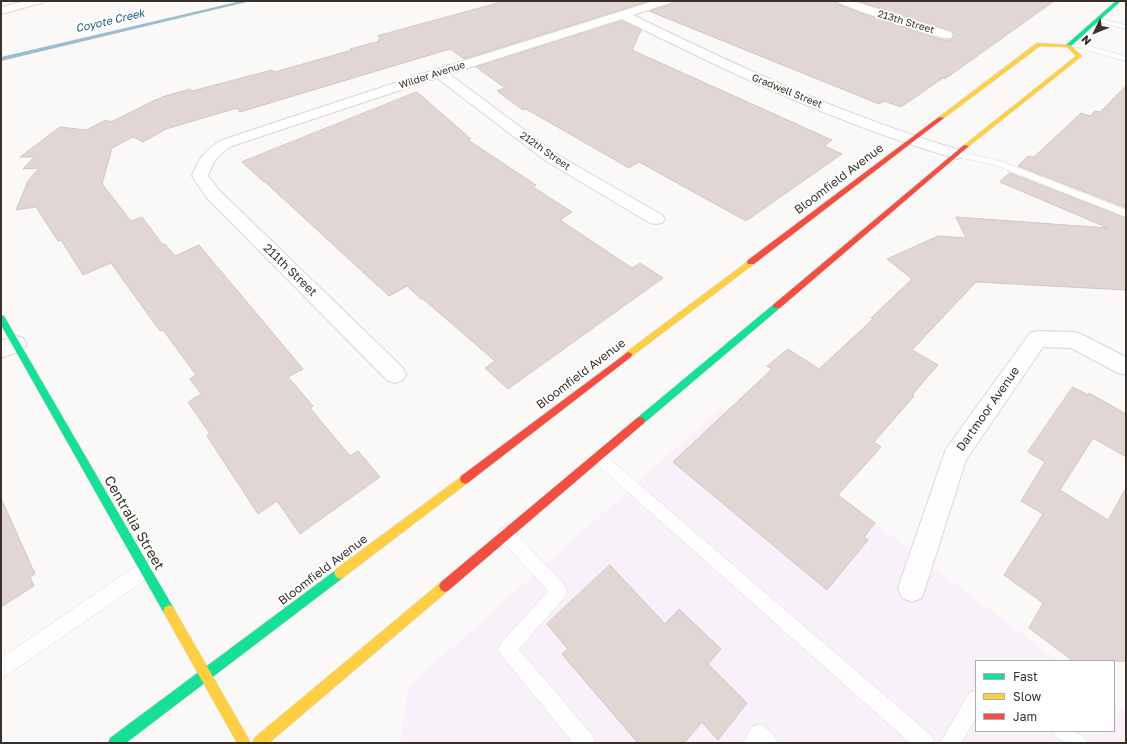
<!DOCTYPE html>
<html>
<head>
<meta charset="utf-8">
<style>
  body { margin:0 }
  #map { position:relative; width:1127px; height:744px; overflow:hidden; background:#fbf9f7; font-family:"Golos Text",sans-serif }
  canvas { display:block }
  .frame { position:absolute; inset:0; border:2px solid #383029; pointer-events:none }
  .legend { position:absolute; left:975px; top:660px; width:140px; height:72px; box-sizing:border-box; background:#fff; border:1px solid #afaca9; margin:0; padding:5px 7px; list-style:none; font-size:12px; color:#383029 }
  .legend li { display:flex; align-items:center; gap:8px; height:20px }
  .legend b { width:20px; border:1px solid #afaca9 }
  .north { position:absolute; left:1075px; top:12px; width:40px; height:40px; -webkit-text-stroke:3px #fff; paint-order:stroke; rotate:227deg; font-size:11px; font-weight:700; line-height:16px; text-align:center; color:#383029 }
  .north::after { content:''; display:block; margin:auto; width:14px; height:18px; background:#383029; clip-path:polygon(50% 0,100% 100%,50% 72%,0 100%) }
</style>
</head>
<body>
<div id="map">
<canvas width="1127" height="744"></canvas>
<div class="frame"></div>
<ul class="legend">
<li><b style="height:5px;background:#16e098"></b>Fast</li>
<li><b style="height:5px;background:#ffcf43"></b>Slow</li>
<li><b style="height:5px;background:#f24e42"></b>Jam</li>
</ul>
<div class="north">N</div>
</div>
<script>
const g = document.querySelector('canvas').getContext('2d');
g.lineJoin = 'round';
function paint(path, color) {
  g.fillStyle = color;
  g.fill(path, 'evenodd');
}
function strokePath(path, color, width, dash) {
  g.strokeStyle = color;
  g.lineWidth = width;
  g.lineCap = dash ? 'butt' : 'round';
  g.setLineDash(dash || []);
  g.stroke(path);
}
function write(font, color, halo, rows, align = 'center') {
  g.font = font + ' "Golos Text",sans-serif';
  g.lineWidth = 4;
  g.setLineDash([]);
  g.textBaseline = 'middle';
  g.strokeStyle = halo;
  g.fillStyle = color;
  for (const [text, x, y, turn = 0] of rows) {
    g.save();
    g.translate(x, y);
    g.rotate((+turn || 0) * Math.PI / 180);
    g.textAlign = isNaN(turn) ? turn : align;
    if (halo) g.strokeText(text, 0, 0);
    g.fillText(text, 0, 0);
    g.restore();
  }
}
const commercial = new Path2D(`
  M721,408L1058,661H976V731H1114V703L1126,712V743H400L408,687Z`);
const stream = new Path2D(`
  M241,1H251L1,61V57Z`);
const building = new Path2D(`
  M505,1H649L464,59L450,49L240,112L237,108L166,129L143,142L133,137L112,148L102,184L131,221L142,217L163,245L165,244L175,256L199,245L303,369L288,377L313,406L310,408L350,456L358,451L380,477L300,534L277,501L258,514L207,436L210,434L188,402L201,394L190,379L196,375L163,330L160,331L111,263L83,275L61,240L58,241L36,207L16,210L28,181L39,168L23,169L34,157H20L60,127L86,130L106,120L111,122L155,100L162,98V97L190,89L192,91L272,70L275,72L352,50L350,49L380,41L378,40L381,39L378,36Z
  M674,1H836L838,4L861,13L943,40H951L954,34L951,31L858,1H1054L945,79L943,78L901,107L884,101L879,104L649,11L670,4Z
  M622,21L641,30L632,50L832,140L824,146L842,154L746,221L639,162L629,168L526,109L523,110L497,91L505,88L476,67Z
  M1126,86V208L1018,166L1027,157L1030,156L1034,157L1081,113L1090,116L1095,111L1100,112Z
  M417,92L471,139L468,140L536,185L533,187L572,212L560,220L632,268L640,263L663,278L508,389L485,368L495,361L423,299H421L407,286L389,296L265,182H264L242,162Z
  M1010,173L1126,218V290L976,282L912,350L938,365L912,395L914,396L874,442L881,447L838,495L875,523L864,537L868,540L827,590L673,462L772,369L767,366L788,349L819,369L873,319L871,318L912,279L887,259L938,236L966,238L956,217L1108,228L1000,182Z
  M1073,387L1088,395L1089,393L1126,414V457L1093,438L1060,490L1108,520L1126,488V661H1073L1029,628L1043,603L1004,575L1043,514L1021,501L1045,462L1028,452Z
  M1,498L35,574L30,577L34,586L1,607Z
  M610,565L665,624L679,609L721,649L708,664L747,703L718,740L702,722L684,743H638L562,654L568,649L547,624Z`);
const lane = new Path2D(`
  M1097,18L1126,25V29L1095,21L1094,20Z
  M1068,41H1074L1126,57V61L1068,45Z
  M957,151L1001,161L1126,210V217L995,165L954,156L952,154L954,152Z
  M598,451L603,453L932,736L935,743H910L593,461L591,457L593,453Z
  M506,527L512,529L565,585L567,591L565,597L519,649L593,736L596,743H573L501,655L498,649L501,643L548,591L500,539L498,534L500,529Z
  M145,562L151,564L153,570L151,576L7,675L1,678V658L139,564Z
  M976,691V718L961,743H940L969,693Z
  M759,724C768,728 774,734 778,743H743L752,727Z
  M1052,731C1067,731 1080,728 1087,743C1072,743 1059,744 1052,731Z`);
const street = new Path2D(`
  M25,1H44L42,3L1,14V7Z
  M654,1H672L670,3L633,15C741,68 848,117 963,151L965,154L963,157L957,159L951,157C836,123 730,73 622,19L449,74L558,155L662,215L665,219L662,223L656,224L650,223L546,161L437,78L232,146C219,154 213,161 208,176L219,190L403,368L406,374L403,380L395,383L387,380L207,198L192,176C198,159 206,149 222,140L434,70Z
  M837,1H853L951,32L953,35L951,38H943L862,12L839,3Z
  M1037,331L1074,332L1081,334L1126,357V375L1118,373L1071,348L1043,347L966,460L922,598L912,602L902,598L898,588L946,449L1030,333Z
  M16,336L23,338L27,344L23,350L1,358V341Z`);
const fast = new Path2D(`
  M1116,1H1121L1070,47H1066V45Z
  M777,303L780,304L781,306L780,308L643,424L640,425L637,424L635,421L637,418L774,304Z
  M1,315L4,316L173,607L175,611L173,615L169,617L165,615L1,325Z
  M340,567L344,569L346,573L344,577L126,743H108L110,738Z`);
const slow = new Path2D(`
  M1037,43L1070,45L1082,56L968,147H964V145L1076,56L1067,47L1040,46L943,119H939V117Z
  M751,259L754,260L755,262L754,264L631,357H625L624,355L625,353Z
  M465,474L469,476L470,479L469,482L344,577L340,579L336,577L334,573L336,569Z
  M445,580L449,582L451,586L449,590L269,743H252L254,738L441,582Z
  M169,605L173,607L251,743H237L165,615L163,611L165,607Z`);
const jam = new Path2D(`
  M939,117L944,118L754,264H748L747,262L748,260Z
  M964,145L969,146L780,308H774L773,306L774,304Z
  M628,352L631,353L632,355L631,357L469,482L465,484L461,482L460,479L461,476Z
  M640,417L643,418L645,421L643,424L449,590L445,592L441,590L439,586L441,582L637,418Z`);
const farStreetnames = [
  ["213th Street",906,22,17],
  ["Wilder Avenue",432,75,-18],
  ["Gradwell Street",787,91,22],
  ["212th Street",545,151,35]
];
const farWaternames = [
  ["Coyote Creek",110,21,-13]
];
const streetNames = [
  ["Bloomfield Avenue",839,179,-37],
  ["211th Street",290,270,44],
  ["Bloomfield Avenue",581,374,-37],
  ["Dartmoor Avenue",988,409,-55],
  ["Bloomfield Avenue",323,570,-37]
];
const nearStreetnames = [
  ["Centralia Street",134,523,60]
];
paint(commercial, '#f9f1fa');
paint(stream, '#99becf');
paint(building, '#e1d6d3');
strokePath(building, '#cdc7c6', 1);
strokePath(lane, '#dcd6d2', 1);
strokePath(street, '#dcd6d2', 2);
strokePath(fast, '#dcd6d2', 1);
strokePath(slow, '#dcd6d2', 1);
strokePath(jam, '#dcd6d2', 1);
paint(lane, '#fefefe');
paint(street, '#fefefe');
paint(fast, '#16e098');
paint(slow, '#ffcf43');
paint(jam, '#f24e42');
write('10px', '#383029', '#fff', farStreetnames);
write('italic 11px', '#185d78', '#fff', farWaternames);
write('12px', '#383029', '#fff', streetNames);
write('14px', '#383029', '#fff', nearStreetnames);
</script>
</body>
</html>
